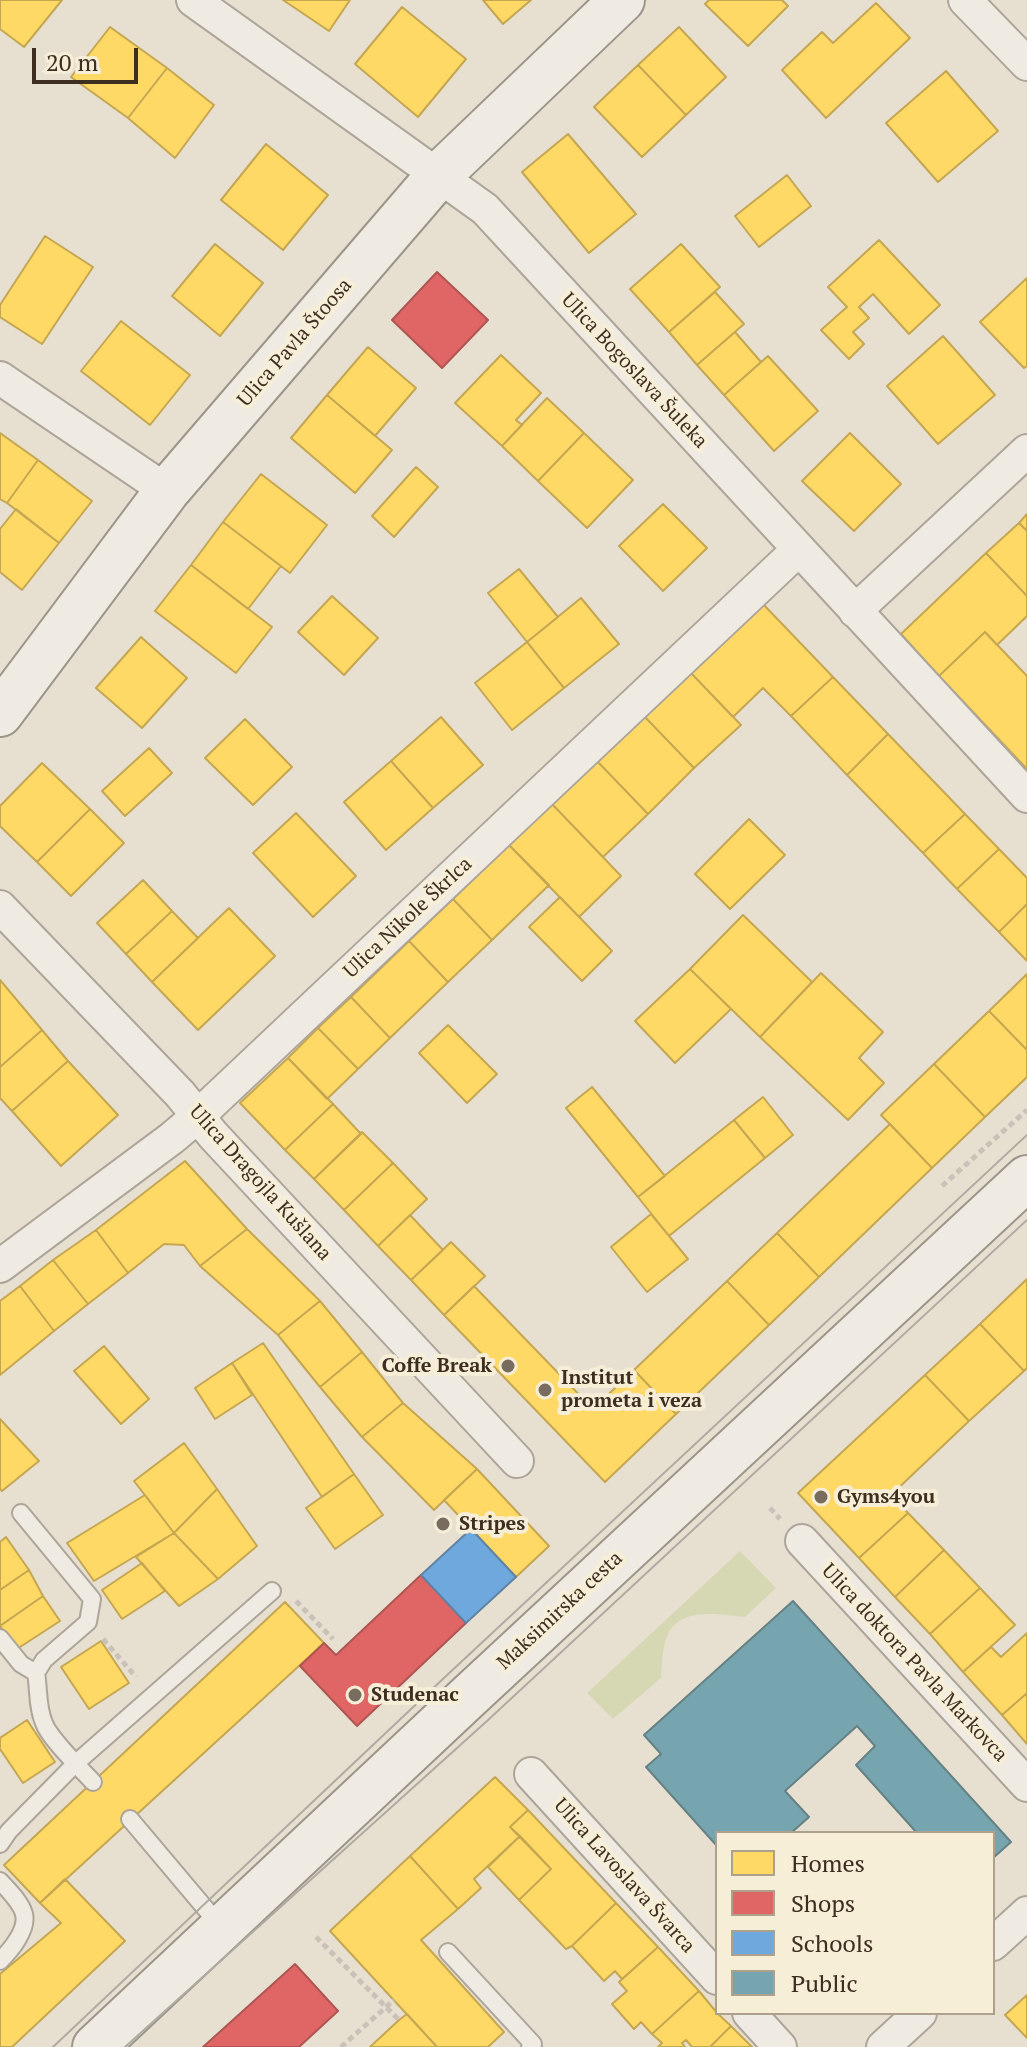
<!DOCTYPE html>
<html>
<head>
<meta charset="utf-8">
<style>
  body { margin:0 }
  #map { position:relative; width:1027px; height:2047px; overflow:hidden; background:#e7e0d1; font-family:"PT Serif",serif }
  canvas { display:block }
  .legend { position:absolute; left:715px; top:1831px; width:280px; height:184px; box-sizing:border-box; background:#f7eed8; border:2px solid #ada18e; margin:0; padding:10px 14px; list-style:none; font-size:24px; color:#3d2e20 }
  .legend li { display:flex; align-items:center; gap:16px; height:40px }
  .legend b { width:40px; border:2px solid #ada18e }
  .scale { position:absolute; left:32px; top:48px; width:106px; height:36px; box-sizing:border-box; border:4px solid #3d2e20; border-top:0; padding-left:10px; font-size:24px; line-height:28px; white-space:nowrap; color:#3d2e20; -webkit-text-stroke:6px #f7eed8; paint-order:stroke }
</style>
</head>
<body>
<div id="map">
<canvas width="1027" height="2047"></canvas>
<ul class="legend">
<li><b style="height:22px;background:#ffd966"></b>Homes</li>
<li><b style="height:22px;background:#e06666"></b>Shops</li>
<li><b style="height:22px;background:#6fa8dc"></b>Schools</li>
<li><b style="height:22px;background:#76a5af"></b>Public</li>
</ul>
<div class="scale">20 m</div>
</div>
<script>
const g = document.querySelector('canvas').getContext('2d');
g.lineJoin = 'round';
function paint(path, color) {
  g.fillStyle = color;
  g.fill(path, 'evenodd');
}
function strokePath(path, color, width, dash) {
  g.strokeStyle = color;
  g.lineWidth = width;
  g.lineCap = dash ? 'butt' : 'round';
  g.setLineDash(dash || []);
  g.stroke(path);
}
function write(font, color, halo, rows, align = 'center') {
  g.font = font + ' "PT Serif",serif';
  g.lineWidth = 8;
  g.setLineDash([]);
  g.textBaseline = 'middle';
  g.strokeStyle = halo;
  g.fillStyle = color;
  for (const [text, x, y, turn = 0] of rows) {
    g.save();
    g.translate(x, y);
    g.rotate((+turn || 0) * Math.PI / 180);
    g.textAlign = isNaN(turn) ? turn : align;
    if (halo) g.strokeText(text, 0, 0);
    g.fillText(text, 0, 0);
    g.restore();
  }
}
const green = new Path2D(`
  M740,1551L776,1588L745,1617C720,1615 682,1606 668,1634C662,1647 662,1664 661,1678L613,1719L587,1693Z`);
const homes = new Path2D(`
  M0,0H62L24,47L0,29Z
  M283,0H350L329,31Z
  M483,0H531L503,24Z
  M709,0H782L788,6L748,46L705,4Z
  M876,3L910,38L826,118L782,70L822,32L833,43Z
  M402,7L466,59L418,117L355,64Z
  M110,27L167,68L128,118L71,77Z
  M679,27L726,77L686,115L638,65Z
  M638,65L686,115L642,157L594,107Z
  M167,68L214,105L175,158L128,118Z
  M946,71L998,131L938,182L886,123Z
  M568,134L636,214L589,253L522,172Z
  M266,144L328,195L283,250L221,200Z
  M787,175L811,206L759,247L735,216Z
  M45,236L93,267L42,344L0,317V305Z
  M879,240L940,305L909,334L873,294L859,307L869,318L853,332L864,344L849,359L821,330L847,307L828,287Z
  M215,244L263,283L220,336L172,296Z
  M681,244L720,287L669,332L630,289Z
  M1027,278V366L1024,368L980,322Z
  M715,292L744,324L697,365L669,332Z
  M121,321L190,375L150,425L81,371Z
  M735,332L761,362L724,395L697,365Z
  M943,336L995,395L938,444L887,386Z
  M368,347L416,388L375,436L327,395Z
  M501,355L541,393L516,420L522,425L502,446L455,403Z
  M768,356L818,411L774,451L724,395Z
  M327,395L392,450L355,493L291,438Z
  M547,398L584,433L538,481L502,446Z
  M0,433L38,460L7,503L0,499Z
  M584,433L633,480L587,528L538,481Z
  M850,433L901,484L854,531L802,481Z
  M38,460L92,501L59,543L7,503Z
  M416,467L438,487L394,537L372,516Z
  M261,474L327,525L290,573L223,522Z
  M663,504L707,548L663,591L619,546Z
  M16,509L59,543L22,590L0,572V529Z
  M1027,514V531L1019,523Z
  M223,522L281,566L248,609L191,565Z
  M1019,523L1027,531V596L986,553Z
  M986,553L1027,596V616L997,645L985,632L939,676L901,634Z
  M191,565L272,627L236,673L155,611Z
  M519,569L558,617L527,642L488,593Z
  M332,596L378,638L344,675L298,632Z
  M581,598L619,644L564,688L527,642Z
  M762,603L833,677L791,716L763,688L733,717L690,672Z
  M985,632L1027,676V769L939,676Z
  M141,637L187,678L142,728L96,688Z
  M527,642L564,688L512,730L475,683Z
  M690,672L741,725L694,768L644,716Z
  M833,677L888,734L847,775L791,716Z
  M644,716L694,768L648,814L597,761Z
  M441,717L483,765L433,808L391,761Z
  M245,719L292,767L253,805L205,758Z
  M888,734L965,814L923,853L847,775Z
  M149,748L172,773L125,816L102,791Z
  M391,761L433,808L386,850L344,802Z
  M597,761L648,814L603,857L552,804Z
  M42,763L90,809L37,862L0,826V806Z
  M552,804L621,876L579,917L509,845Z
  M90,809L124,843L71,896L37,862Z
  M296,813L356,876L313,917L253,853Z
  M965,814L999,849L957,889L923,853Z
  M749,819L785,855L730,909L695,874Z
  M509,845L549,885L492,940L453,899Z
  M999,849L1027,878V904L999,932L957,889Z
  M143,880L172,911L126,954L97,923Z
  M560,897L612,951L582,981L529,927Z
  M453,899L492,940L448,982L409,941Z
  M1027,904V961L999,932Z
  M229,908L275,956L198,1030L152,982Z
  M172,911L198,938L152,982L126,954Z
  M743,915L812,982L760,1037L690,969Z
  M409,941L448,982L390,1038L351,997Z
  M690,969L731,1009L675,1063L635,1021Z
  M821,973L883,1032L859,1058L884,1083L848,1120L760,1037Z
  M1027,974V1050L989,1011Z
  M0,980L42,1030L0,1067Z
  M351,997L390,1038L358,1069L318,1028Z
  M989,1011L1027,1050V1077L985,1117L934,1064Z
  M448,1025L497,1074L467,1103L419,1053Z
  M318,1028L358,1069L327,1099L288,1058Z
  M42,1030L68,1061L12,1111L0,1098V1067Z
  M288,1058L333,1104L285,1150L240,1103Z
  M68,1061L118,1115L61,1166L12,1111Z
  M934,1064L985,1117L932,1168L881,1115Z
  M592,1087L665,1176L638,1197L566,1108Z
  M763,1097L793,1135L765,1158L734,1120Z
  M333,1104L361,1134L314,1179L285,1150Z
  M734,1120L765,1158L669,1236L638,1197Z
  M890,1124L932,1168L819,1277L777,1233Z
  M362,1132L393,1163L344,1210L314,1179Z
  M185,1161L247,1229L200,1266L184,1245L164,1244L128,1273L96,1230Z
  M393,1163L427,1199L378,1246L344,1210Z
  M651,1214L688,1259L647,1292L611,1247Z
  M410,1215L443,1250L411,1280L378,1246Z
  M247,1229L320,1301L278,1335L200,1266Z
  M96,1230L128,1273L88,1304L53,1260Z
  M777,1233L819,1277L769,1325L727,1281Z
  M451,1242L485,1276L444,1315L411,1280Z
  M53,1260L88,1304L54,1331L20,1286Z
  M1027,1279V1368L1024,1371L980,1324Z
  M727,1281L769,1325L676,1414L634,1370Z
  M20,1286L54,1331L0,1375V1301Z
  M474,1286L593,1409L634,1370L676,1414L605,1482L444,1315Z
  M320,1301L362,1352L320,1387L278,1335Z
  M980,1324L1024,1371L969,1421L925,1375Z
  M263,1343L354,1474L322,1497L232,1363Z
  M104,1346L149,1399L121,1424L74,1371Z
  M362,1352L403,1403L362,1437L320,1387Z
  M232,1363L252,1395L215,1419L195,1388Z
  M925,1375L969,1421L891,1495L908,1513L859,1558L798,1493Z
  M403,1403L477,1469L434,1510L362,1437Z
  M0,1419L39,1461L2,1491L0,1489Z
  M184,1443L217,1489L174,1533L134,1481Z
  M477,1469L549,1546L516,1577L444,1500Z
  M354,1474L383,1515L335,1549L306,1508Z
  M217,1489L257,1546L218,1579L174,1533Z
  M145,1495L174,1533L94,1581L67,1543Z
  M908,1513L944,1550L895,1597L859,1558Z
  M174,1533L218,1579L179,1606L136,1557Z
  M6,1537L29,1570L0,1590V1542Z
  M944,1550L980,1588L930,1634L895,1597Z
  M142,1563L165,1591L122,1619L102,1590Z
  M29,1570L43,1596L0,1626V1590Z
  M980,1588L1015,1625L963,1672L930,1634Z
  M43,1596L60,1621L17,1649L0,1626Z
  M285,1602L324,1643L40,1903L4,1865Z
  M1027,1633V1693L1002,1715L963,1672L991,1647L1001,1657Z
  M101,1641L129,1683L89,1709L61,1667Z
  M1027,1693V1744L1002,1715Z
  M27,1720L55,1762L23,1783L0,1749V1738Z
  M495,1777L528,1810L510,1827L520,1836L474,1879L481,1888L458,1909L410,1856Z
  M528,1810L616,1903L572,1946L566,1949L519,1900L551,1869L510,1827Z
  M520,1836L551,1869L519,1900L488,1867Z
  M410,1856L458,1909L421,1940L504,2032L488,2047H437L330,1931Z
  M65,1879L125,1941L12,2047H0V1974L61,1923L40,1903Z
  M616,1903L658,1947L622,1979L615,1971L604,1981L572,1946Z
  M658,1947L699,1991L652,2034L641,2022L634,2029L612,2004L627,1991L619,1982Z
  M699,1991L717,2013L731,2026L710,2047H692L686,2040L682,2043L685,2047H658L662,2043L652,2034Z
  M1027,1995V2038L1005,2015Z
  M407,2014L437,2047H370L399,2020Z
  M731,2026L752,2047H710Z`);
const shops = new Path2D(`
  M437,272L488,320L442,368L392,320Z
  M421,1575L466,1623L357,1726L300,1666L324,1643L336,1655Z
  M295,1964L338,2011L299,2047H203Z`);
const schools = new Path2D(`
  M471,1529L516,1577L466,1623L421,1575Z`);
const public = new Path2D(`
  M793,1601L1011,1842L993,1858V1833H917L856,1765L875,1746L857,1726L785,1791L809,1817L791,1833H717V1846L646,1767L661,1754L644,1735Z`);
const path = new Path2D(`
  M942,1186L1027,1110
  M770,1508L780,1519
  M296,1601L333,1639
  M103,1639L136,1677
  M316,1937L399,2020
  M341,2047L394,2000`);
const lane = new Path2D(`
  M21,1513L92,1599L88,1622L44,1660L36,1673C39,1690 37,1707 44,1723C49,1738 81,1769 93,1782
  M0,1638L21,1664L36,1673
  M130,1819L221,1927
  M0,1844L9,1831L76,1763L272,1591
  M0,1881C8,1890 21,1902 24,1914C28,1930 10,1951 0,1961
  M448,1952L533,2044L530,2047`);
const street = new Path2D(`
  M193,0L485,209L1027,796
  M965,0L1027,64
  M0,378L167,491
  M855,611L1027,451
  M0,907L180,1094L213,1135L517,1461
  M0,1266L172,1138L198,1116L798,550
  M802,1541L1027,1785
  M531,1774L717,1978
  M993,1944L1027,1913
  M749,2013L780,2047
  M883,2047L920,2013`);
const secondary = new Path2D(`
  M0,714L167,491L438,176L622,0
  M95,2047L466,1699L1027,1178`);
const tram = new Path2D(`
  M53,2047L445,1677L1027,1135
  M125,2047L487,1721L1027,1220`);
const markers = [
  [508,1366,8,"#786c5e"],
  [545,1390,8,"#786c5e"],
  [821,1497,8,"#786c5e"],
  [443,1524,8,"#786c5e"],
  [355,1695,8,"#786c5e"]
];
const streetNames = [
  ["Ulica Pavla Štoosa",295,343,-49],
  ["Ulica Bogoslava Šuleka",634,371,47],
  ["Ulica Nikole Škrlca",408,918,-43],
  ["Ulica Dragojla Kušlana",260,1183,48],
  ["Maksimirska cesta",560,1611,-43],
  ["Ulica doktora Pavla Markovca",914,1663,47],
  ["Ulica Lavoslava Švarca",624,1876,48]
];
const poiNames = [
  ["Coffe Break",492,1366,"right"],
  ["Institut",561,1378],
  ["prometa i veza",561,1401],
  ["Gyms4you",837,1497],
  ["Stripes",459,1524],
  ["Studenac",371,1695]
];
paint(green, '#d6d7b3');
paint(homes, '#ffd966');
strokePath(homes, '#c5a651', 2);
paint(shops, '#e06666');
strokePath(shops, '#af5551', 2);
paint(schools, '#6fa8dc');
strokePath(schools, '#6083a4', 2);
paint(public, '#76a5af');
strokePath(public, '#658184', 2);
strokePath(lane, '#ada599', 20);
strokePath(street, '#ada599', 36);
strokePath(secondary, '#9c958a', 48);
strokePath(path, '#c8c2b9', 5, [6, 4]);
strokePath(lane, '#efebe3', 16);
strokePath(street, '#efebe3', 32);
strokePath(secondary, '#efebe3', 44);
strokePath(tram, '#afaaa2', 2);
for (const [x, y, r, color] of markers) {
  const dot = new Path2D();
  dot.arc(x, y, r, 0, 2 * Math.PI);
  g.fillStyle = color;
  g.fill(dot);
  strokePath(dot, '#f7eed8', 3);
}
write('20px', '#3d2e20', '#f7eed8', streetNames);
write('bold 20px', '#3d2e20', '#f7eed8', poiNames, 'left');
</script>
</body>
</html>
